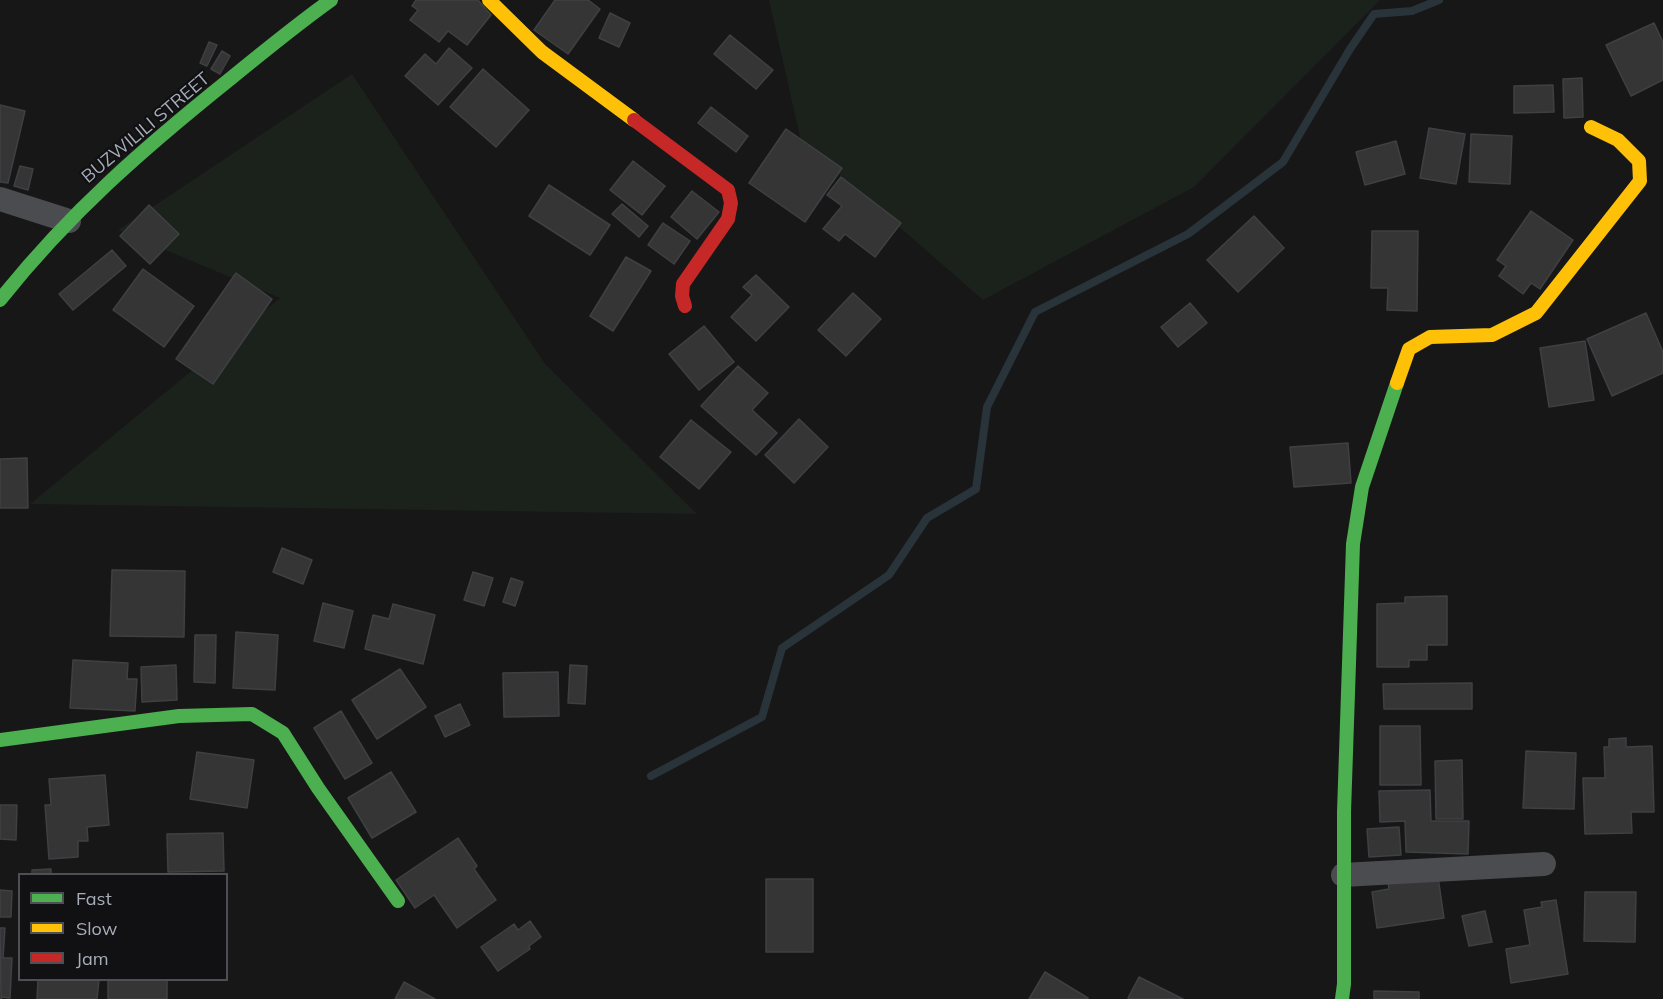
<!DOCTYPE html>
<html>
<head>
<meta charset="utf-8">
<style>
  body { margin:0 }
  #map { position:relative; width:1663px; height:999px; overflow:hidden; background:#171717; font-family:Mulish,sans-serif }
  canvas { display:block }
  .legend { position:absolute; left:18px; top:873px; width:210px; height:108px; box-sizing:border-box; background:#111113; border:2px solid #4d4f55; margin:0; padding:8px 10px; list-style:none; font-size:18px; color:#a7adb9 }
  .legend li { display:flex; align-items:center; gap:12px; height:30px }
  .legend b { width:30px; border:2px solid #4d4f55 }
</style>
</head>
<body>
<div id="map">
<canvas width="1663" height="999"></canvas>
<ul class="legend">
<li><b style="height:8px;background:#4caf50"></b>Fast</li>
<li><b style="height:8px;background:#ffc107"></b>Slow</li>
<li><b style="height:8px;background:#c62828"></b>Jam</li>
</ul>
</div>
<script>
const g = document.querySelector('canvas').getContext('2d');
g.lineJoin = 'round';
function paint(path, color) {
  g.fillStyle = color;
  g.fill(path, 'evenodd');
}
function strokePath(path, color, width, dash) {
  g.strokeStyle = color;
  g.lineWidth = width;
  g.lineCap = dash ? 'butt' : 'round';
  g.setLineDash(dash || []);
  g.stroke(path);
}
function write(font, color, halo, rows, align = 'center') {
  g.font = font + ' Mulish,sans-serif';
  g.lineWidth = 4.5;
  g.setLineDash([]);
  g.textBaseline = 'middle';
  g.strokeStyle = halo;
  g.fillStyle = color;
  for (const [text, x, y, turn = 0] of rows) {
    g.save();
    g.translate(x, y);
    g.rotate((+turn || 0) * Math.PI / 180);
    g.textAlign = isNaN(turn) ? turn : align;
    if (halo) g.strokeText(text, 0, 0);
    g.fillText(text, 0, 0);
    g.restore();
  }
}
const green = new Path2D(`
  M769,0H1380L1194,187L983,300L801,141Z
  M352,74L545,364L697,514L30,504L280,298L118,230Z`);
const stream = new Path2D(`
  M651,776L762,717L782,648L889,575L927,518L976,489L987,407L1035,312L1188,234L1283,162L1350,49L1374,14L1412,11L1439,0`);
const building = new Path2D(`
  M416,0H478L491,15L467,45L448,31L439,42L410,20L418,10L412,6Z
  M555,0H588L600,9L568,54L534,30Z
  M610,13L630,23L619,47L599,38Z
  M1654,23L1663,42V80L1631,96L1606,45Z
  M730,35L773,70L756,89L714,54Z
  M209,42L217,45L207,66L200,63Z
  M449,48L472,68L438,105L405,76L425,54L436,64Z
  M222,51L230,56L220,74L211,69Z
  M483,69L529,110L496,147L450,107Z
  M1582,78L1583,117L1564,118L1563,79Z
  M1553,85L1554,112L1514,113V86Z
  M0,105L25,111L8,183L0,182Z
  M711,107L748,136L736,152L698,123Z
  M1429,128L1465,134L1456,184L1420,178Z
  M786,129L842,168L805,222L749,183Z
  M1471,134L1512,136L1510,184L1469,182Z
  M1396,141L1405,174L1365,185L1356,152Z
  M633,161L665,186L642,215L610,190Z
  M20,166L33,169L28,190L14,186Z
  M841,177L901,223L875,257L845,234L839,241L823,229L842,206L827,195Z
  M549,185L610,225L590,255L529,216Z
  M692,191L719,212L697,239L671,217Z
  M622,204L648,226L639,237L612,214Z
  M149,205L179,234L150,264L120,236Z
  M1531,211L1573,240L1540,289L1531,283L1523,294L1499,276L1506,266L1497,260Z
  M1254,216L1284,248L1238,292L1207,260Z
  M663,223L690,241L674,264L648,245Z
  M1372,231H1418L1417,311L1387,310L1388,288H1371Z
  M112,250L126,266L73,310L59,294Z
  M626,257L651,271L613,331L590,316Z
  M143,269L194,306L164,347L113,310Z
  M236,273L272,299L213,384L176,359Z
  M756,275L789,307L756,341L731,317L752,295L743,287Z
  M853,293L881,319L846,356L818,330Z
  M1190,303L1207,323L1178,347L1161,327Z
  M1646,313L1663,352V373L1612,396L1587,339Z
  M704,326L734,362L699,390L669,354Z
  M1585,341L1594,400L1549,407L1540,348Z
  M738,366L768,393L752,410L777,433L756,455L701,406Z
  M799,419L828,447L794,483L765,455Z
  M691,420L731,452L699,489L660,457Z
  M1348,443L1351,483L1294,487L1290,447Z
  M27,458L28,508H0V459Z
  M282,548L312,560L303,584L273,572Z
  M112,570L185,571L184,637L110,636Z
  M473,572L493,578L484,606L464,600Z
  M511,578L523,582L515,606L503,602Z
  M1447,596V645H1427V660H1409V667H1377V604L1405,603V597Z
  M323,603L353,611L344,648L314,641Z
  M393,604L435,615L423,664L365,649L373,615L389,619Z
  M236,632L278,635L275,690L233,688Z
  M195,635H216L215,683L194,682Z
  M73,660L128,663L127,679H137L135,711L70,708Z
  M176,665L177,700L142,702L141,667Z
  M570,665L587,666L585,704L568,703Z
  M400,669L426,707L377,739L352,700Z
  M558,672L559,716L504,717L503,673Z
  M1472,683V709H1384L1383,684Z
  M460,704L470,725L445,737L435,716Z
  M341,711L372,763L345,779L314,728Z
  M1380,726H1420L1421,785H1380Z
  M1626,738V747L1652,746L1654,812H1631L1632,833L1585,834L1583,778H1605L1604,747H1609V739Z
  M1526,751L1576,753L1574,809L1523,808Z
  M197,752L254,760L247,808L190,799Z
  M1462,760L1463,819H1436L1435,761Z
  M391,772L416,812L372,838L348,798Z
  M105,775L109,825L87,827L88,841H78V857L49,859L45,805H51L49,779Z
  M1430,790L1431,821H1469L1468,854L1406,852L1405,821L1380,822L1379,791Z
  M0,805H17L16,840L0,839Z
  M1399,827L1401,855L1369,857L1367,829Z
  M223,833L224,871L168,872L167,834Z
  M458,838L477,866L474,869L496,900L457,928L434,895L415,908L396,880Z
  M51,869V874H32V870Z
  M1387,875L1438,877L1444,918L1377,928L1372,892L1389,889Z
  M766,879H813V952H766Z
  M0,890L12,891L11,917H0Z
  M1585,892H1636L1635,942L1584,941Z
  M1556,900L1568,974L1511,983L1506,949L1530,945L1524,910L1542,907L1541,902Z
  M1485,911L1492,942L1469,946L1462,916Z
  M530,921L541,937L529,946L530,949L498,971L481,947L514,924L518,930Z
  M0,928H5L3,958H12L10,998L2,997L1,999Z
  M1045,972L1088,998V999H1029Z
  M1139,977L1183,999H1131L1128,998Z
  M38,980H99L97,999H37Z
  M108,980H167V999H108Z
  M404,982L435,999H395Z
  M1374,991L1419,992V999H1374Z`);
const street = new Path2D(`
  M0,199L69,221
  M1343,875L1544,864`);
const fast = new Path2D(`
  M0,300C69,213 144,148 230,79C263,52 296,25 331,0
  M0,740L179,716L252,714L283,733L318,788L398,901
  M1342,999L1344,984V812L1353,544L1362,487L1397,383`);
const slow = new Path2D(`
  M489,0L542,52L634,120
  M1397,383L1409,349L1430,337L1492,335L1536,313L1640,181L1639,161L1618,140L1591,127`);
const jam = new Path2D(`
  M634,120L728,190L731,203L728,219L683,284L682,296L685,306`);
const streetNames = [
  ["BUZWILILI STREET",146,128,-40]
];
paint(green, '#1a221b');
strokePath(stream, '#29333a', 8);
paint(building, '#353536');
strokePath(building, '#3f4043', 1.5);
strokePath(street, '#4b4c50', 24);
strokePath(fast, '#4caf50', 14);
strokePath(slow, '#ffc107', 14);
strokePath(jam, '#c62828', 14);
write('18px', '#a7adb9', '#111113', streetNames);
</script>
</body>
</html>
